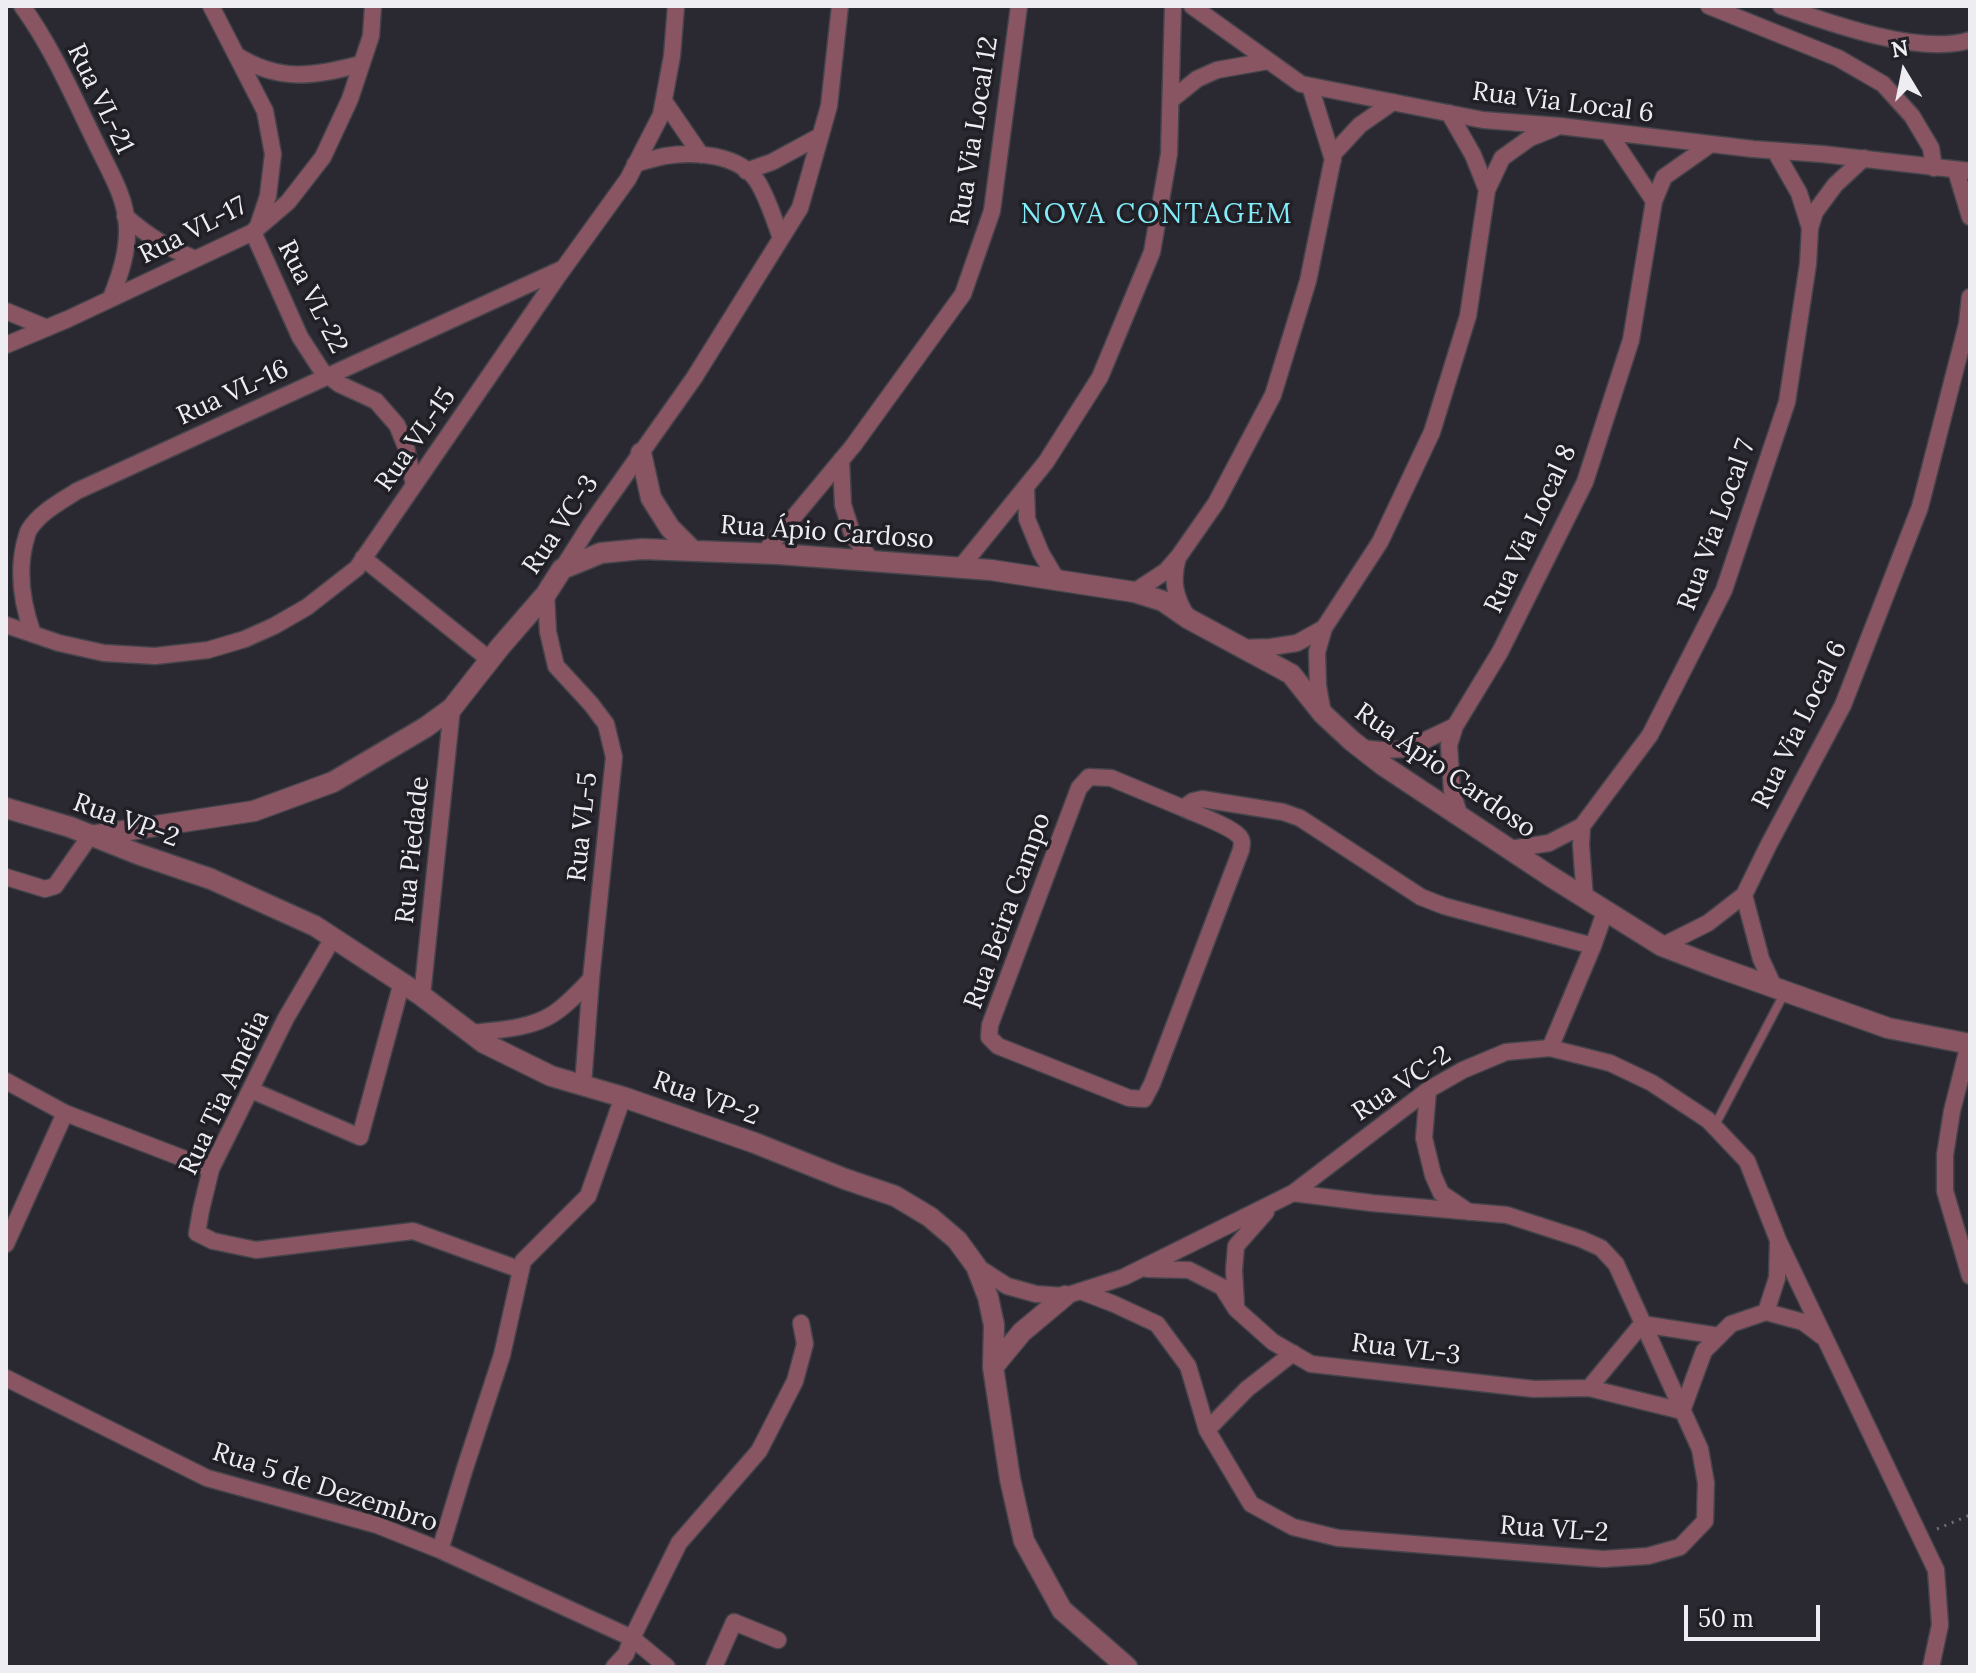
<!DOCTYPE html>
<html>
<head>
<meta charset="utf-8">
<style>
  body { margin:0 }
  #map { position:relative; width:1976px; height:1673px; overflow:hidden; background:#2a2830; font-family:Lora,serif }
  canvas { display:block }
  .frame { position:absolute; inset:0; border:8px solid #eeedf2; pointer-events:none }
  .north { position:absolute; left:1864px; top:32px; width:80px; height:80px; -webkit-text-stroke:6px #211f26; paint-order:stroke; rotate:350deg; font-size:22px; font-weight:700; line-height:32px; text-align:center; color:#eeedf2 }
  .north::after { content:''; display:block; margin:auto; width:28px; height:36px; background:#eeedf2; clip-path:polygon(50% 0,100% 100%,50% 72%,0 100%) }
  .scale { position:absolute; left:1684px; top:1605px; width:136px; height:36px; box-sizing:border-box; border:4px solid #eeedf2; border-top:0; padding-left:10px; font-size:24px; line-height:28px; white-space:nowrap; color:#eeedf2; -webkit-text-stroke:6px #211f26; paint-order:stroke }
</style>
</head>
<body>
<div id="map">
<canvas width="1976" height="1673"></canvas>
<div class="frame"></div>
<div class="north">N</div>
<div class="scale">50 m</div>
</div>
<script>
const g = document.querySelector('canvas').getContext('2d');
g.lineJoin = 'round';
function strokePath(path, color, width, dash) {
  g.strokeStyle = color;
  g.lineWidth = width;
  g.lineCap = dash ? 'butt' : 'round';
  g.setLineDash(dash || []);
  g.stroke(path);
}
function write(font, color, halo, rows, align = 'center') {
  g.font = font + ' Lora,serif';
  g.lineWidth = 7;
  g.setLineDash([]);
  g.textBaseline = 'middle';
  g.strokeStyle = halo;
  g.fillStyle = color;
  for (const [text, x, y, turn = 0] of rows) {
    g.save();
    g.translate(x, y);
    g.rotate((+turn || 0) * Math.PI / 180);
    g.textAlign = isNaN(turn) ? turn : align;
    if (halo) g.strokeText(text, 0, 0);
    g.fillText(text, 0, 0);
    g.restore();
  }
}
const path = new Path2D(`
  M1937,1529L1970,1515`);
const service = new Path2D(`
  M1714,1127L1785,992`);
const minor = new Path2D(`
  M22,6C52,47 73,96 95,141C108,169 126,196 127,227C128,252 120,275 111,298
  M211,6L265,111L273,154L268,196L258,226L253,232L300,337L322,371L339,384L376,401L397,425L406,447L414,485
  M1192,6L1301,84L1483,120L1560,126L1753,149L1822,154L1970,171
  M1709,6L1838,58L1883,84L1912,116L1931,148L1934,168
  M1781,6C1830,23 1920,56 1970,40
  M236,55C280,83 315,76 361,64
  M1310,86L1333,160
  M1171,100L1197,79L1217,70L1268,61
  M664,101L701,155
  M1449,113L1473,155L1487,190
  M1608,132L1654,201
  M1775,151L1799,193L1810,228
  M635,164C645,161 655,158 665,156C694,151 739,154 757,181C768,198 774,220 781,238
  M746,171L772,162L820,136
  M1956,171L1970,217
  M125,216C149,237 166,247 195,259
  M6,311L47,328
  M6,345L68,319L253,232L288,202L323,157L350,99L371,36L373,6
  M841,460L843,505L853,536L872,561
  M1026,487L1027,519L1041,553L1057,580
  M763,554L853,446L963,294L992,211L1019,6
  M1178,557C1171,581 1175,598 1188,618
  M363,558L490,660
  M960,568L1046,462L1100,377L1152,252L1169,154L1173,6
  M562,569L590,525L694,378L800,208L829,106L840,6
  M1134,592L1166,571L1179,556L1216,503L1273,395L1308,281L1334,153L1360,125L1393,102
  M546,594L548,632L556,666L591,704L606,724L614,757L591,979L583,1085
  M6,625L59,643L104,653L155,656L208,650L245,639L274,626L307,607L357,568L558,276L628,179L661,115L672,56L676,6
  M33,634C22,604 17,574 25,542C26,540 27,533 29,530C39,513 60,502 77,491L562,269
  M1242,648L1271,647L1297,643L1324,628
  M1323,714L1318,686L1317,652L1324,628L1380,542L1432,432L1468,316L1487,190L1502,158L1530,138L1555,128
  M1455,726L1449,745L1452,791L1460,817
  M1361,748L1380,750L1407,749L1455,726L1500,652L1585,482L1631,340L1654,201L1664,177L1711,144
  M1183,808C1196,814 1230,826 1239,836C1243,841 1242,844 1241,850L1152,1084L1144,1099L1129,1098L998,1046L989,1037L990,1025L1079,788L1089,777L1111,778L1183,808L1193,801L1202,799L1283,812L1300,818L1421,897L1444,906L1593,946
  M1582,826L1581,845L1585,899
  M1510,849L1549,843L1582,826L1650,735L1724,590L1787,402L1808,264L1810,228L1815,212L1835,185L1864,158
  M6,877L45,889L55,886L90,836
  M1744,895L1761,959L1774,987
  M333,938L286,1018L211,1169L201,1210L197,1233L213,1241L256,1250L413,1231L521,1270
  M1662,946L1708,923L1744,895L1768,846L1843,705L1920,507L1967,324L1970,297
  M422,996L452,708
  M471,1033C497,1030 530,1029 553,1014C567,1005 579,992 591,979
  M1969,1044L1952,1111L1945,1155V1191L1970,1276
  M1550,1048L1593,946L1605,912
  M6,1081L65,1113L211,1169
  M251,1090L360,1137L402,982
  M1428,1090L1424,1138L1433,1175L1441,1193L1469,1212
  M6,1244L65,1113
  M976,1266L1007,1286L1036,1294L1065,1296L1124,1277L1293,1193L1428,1090L1463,1070L1506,1052L1550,1048L1610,1063L1652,1083L1708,1120L1747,1161L1778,1240L1936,1570L1940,1625L1931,1667
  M1147,1269L1189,1270L1222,1287L1236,1309L1273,1342L1311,1364L1534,1389L1589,1388L1642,1324L1719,1336
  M1080,1291L1114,1304L1157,1324L1188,1366L1207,1430L1251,1504L1293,1527L1338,1538L1603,1559L1648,1556L1680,1547L1705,1521L1706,1483L1700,1449L1616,1264L1601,1248L1581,1239L1507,1215L1372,1203L1293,1193
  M1236,1306L1234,1270L1236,1246L1266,1212
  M1766,1312L1777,1278L1778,1243
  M6,1378L207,1478L377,1525L440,1550L632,1638L667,1667
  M1589,1388L1682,1411L1704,1351L1731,1324L1766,1312L1803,1322L1823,1337
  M1207,1430L1247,1389L1293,1353
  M440,1550L465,1468L502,1355L523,1261L588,1196L623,1097
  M614,1667L626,1654L632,1638L679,1543L759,1451L795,1381L805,1344L801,1323
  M714,1667L734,1622L778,1640`);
const tertiary = new Path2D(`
  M641,453L651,498L670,528L693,551
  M6,808L70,827L138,854L211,879L315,926L422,996L484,1043L551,1076L623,1097L755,1143L845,1179L895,1196L930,1217L957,1240L976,1266L988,1297L994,1325L993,1367L1010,1479L1024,1541L1062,1610L1127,1667
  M90,836L254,811L333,782L426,727L452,708L500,647L546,594L562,569L601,553L642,549L778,554L991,570L1134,592L1163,601L1189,619L1291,674L1323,714L1352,741L1384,766L1550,876L1662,946L1714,966L1888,1028L1970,1044
  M993,1367L1022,1332L1065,1296`);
const streetNames = [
  ["Rua VL-21",100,99,64],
  ["Rua Via Local 6",1563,103,7],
  ["Rua Via Local 12",975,131,-81],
  ["Rua VL-17",193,231,-27],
  ["Rua VL-22",312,297,63],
  ["Rua VL-16",233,393,-25],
  ["Rua VL-15",416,440,-55],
  ["Rua VC-3",561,525,-56],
  ["Rua Via Local 7",1717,525,-70],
  ["Rua Via Local 8",1531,529,-65],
  ["Rua Ápio Cardoso",827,533,4],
  ["Rua Via Local 6",1800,725,-64],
  ["Rua Ápio Cardoso",1445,771,35],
  ["Rua VP-2",126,821,20],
  ["Rua VL-5",583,827,-84],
  ["Rua Piedade",413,850,-84],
  ["Rua Beira Campo",1008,911,-70],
  ["Rua VC-2",1402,1084,-34],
  ["Rua Tia Amélia",225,1093,-65],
  ["Rua VP-2",706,1099,20],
  ["Rua VL-3",1406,1350,7],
  ["Rua 5 de Dezembro",325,1488,18],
  ["Rua VL-2",1554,1530,4]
];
const neighbourhoodNames = [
  ["NOVA CONTAGEM",1157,215]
];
strokePath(service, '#45444b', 11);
strokePath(minor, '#45444b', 19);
strokePath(tertiary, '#45444b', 23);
strokePath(path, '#716f76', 3, [2, 6]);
strokePath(service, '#895562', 8);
strokePath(minor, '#895562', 16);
strokePath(tertiary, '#895562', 20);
write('26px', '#eeedf2', '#211f26', streetNames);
g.letterSpacing = '2px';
write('28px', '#83edfa', '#211f26', neighbourhoodNames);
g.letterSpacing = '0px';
</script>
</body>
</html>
